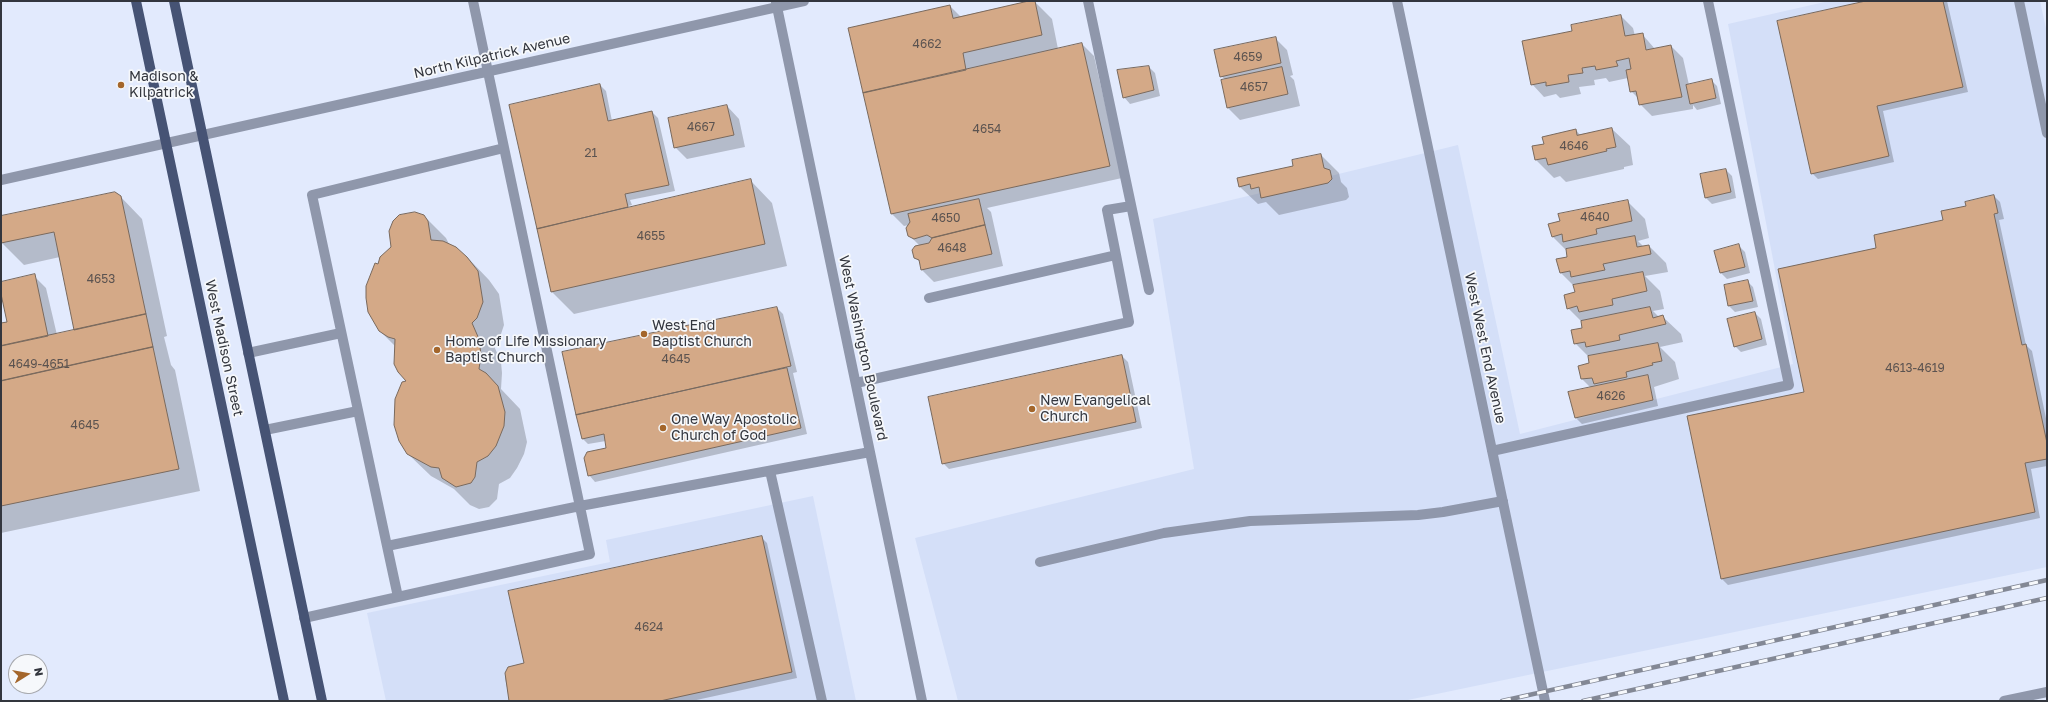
<!DOCTYPE html>
<html>
<head>
<meta charset="utf-8">
<style>
  body { margin:0 }
  #map { position:relative; width:2048px; height:702px; overflow:hidden; background:#e2eafd; font-family:"Golos Text",sans-serif }
  canvas { display:block }
  .frame { position:absolute; inset:0; border:2px solid #33363e; pointer-events:none }
  .north { position:absolute; left:8px; top:654px; width:40px; height:40px; box-sizing:border-box; background:#f6f8fb; border:1px solid #a8aaaf; border-radius:50%; rotate:79deg; font-size:11px; font-weight:700; line-height:16px; text-align:center; color:#33363e }
  .north::after { content:''; display:block; margin:auto; width:14px; height:18px; background:#a4662b; clip-path:polygon(50% 0,100% 100%,50% 72%,0 100%) }
</style>
</head>
<body>
<div id="map">
<canvas width="2048" height="702"></canvas>
<div class="frame"></div>
<div class="north">N</div>
</div>
<script>
const g = document.querySelector('canvas').getContext('2d');
g.lineJoin = 'round';
function paint(path, color) {
  g.fillStyle = color;
  g.fill(path, 'evenodd');
}
function strokePath(path, color, width, dash) {
  g.strokeStyle = color;
  g.lineWidth = width;
  g.lineCap = dash ? 'butt' : 'round';
  g.setLineDash(dash || []);
  g.stroke(path);
}
function write(font, color, halo, rows, align = 'center') {
  g.font = font + ' "Golos Text",sans-serif';
  g.lineWidth = 3.5;
  g.setLineDash([]);
  g.textBaseline = 'middle';
  g.strokeStyle = halo;
  g.fillStyle = color;
  for (const [text, x, y, turn = 0] of rows) {
    g.save();
    g.translate(x, y);
    g.rotate((+turn || 0) * Math.PI / 180);
    g.textAlign = isNaN(turn) ? turn : align;
    if (halo) g.strokeText(text, 0, 0);
    g.fillText(text, 0, 0);
    g.restore();
  }
}
const built = new Path2D(`
  M1829,1H2040L2047,33V567L1403,701H958L915,538L1194,469L1153,219L1458,145L1520,434L1793,364L1728,24Z
  M813,496L856,701H386L367,613L610,562L606,540Z`);
const shadow = new Path2D(`
  M1034,1L1052,19L1058,49L1082,44L1094,56L1122,178L987,208L991,212L1003,266L934,282L922,270L920,262L915,257L920,246L909,235V225L904,226L892,214L850,29L950,6L961,17Z
  M1871,1H1947L1968,92L1883,111L1894,162L1818,179L1812,173Z
  M1621,16L1633,28L1635,36L1642,34L1655,49L1671,46L1683,58L1689,85L1711,80L1717,86L1721,104L1697,110L1693,105V109L1652,116L1640,104L1639,99L1631,91L1628,78L1609,82L1606,78L1594,80L1595,85L1579,87L1581,94L1560,98L1556,94L1544,97L1532,84L1573,32Z
  M1275,38L1287,50L1293,75L1290,76L1294,80L1300,106L1240,120L1228,108L1226,80L1221,76Z
  M1149,67L1155,73L1160,96L1130,104L1124,97Z
  M600,85L606,91L612,121L652,112L658,118L675,191L630,200L632,205L540,227V229L750,180L772,203L787,266L574,314L552,292L537,228Z
  M727,106L739,119L745,147L687,159L675,147Z
  M1612,129L1630,146L1633,165L1624,167V169L1566,182L1560,176L1554,178L1536,160L1533,146L1545,144L1576,130L1581,136Z
  M1321,155L1339,173L1341,182L1347,188L1349,197L1346,200L1279,215L1266,202L1258,204L1240,187Z
  M1726,170L1732,176L1736,198L1712,204L1706,198Z
  M118,194L142,219L167,336L164,337L171,365L175,370L200,491L1,533V324L8,323L1,283L34,276L46,288L57,335L76,330L60,257L24,265L2,243L1,217Z
  M1994,196L2000,202L2004,219L1999,220L2026,345L2032,351L2047,423V466L2031,469L2040,518L1728,585L1722,579L1805,393L1877,249L1944,221Z
  M1627,201L1645,219L1649,238L1638,241L1644,247L1649,246L1666,263L1668,272L1645,276L1660,291L1664,309L1653,311L1659,317H1663L1681,334L1683,342L1660,347L1675,362L1679,379L1654,387L1658,406L1582,424L1576,418L1591,388L1582,379L1591,364L1589,357L1575,343L1583,329L1582,322L1568,308L1576,293L1575,287L1561,273L1569,258L1568,252L1553,237Z
  M423,215L446,238L449,244L467,257L489,280L499,294L504,325L499,340L494,346L501,362L502,373L501,389L520,409L527,442L524,454L517,468L510,478L499,484L497,499L489,507L479,509L470,505L454,489L431,476L408,454V381L396,347L381,332L378,265Z
  M1739,246L1745,252L1750,273L1727,279L1721,273Z
  M1747,281L1753,287L1758,307L1735,312L1729,306L1725,285Z
  M777,308L783,314L797,372L793,373L807,434L595,482L589,475L608,449L606,441L588,444L582,438L563,353Z
  M1755,313L1761,319L1767,345L1741,352L1735,346Z
  M1122,356L1128,362L1142,428L949,469L943,463Z
  M761,537L767,543L797,678L692,701H510L505,678L508,668L525,664Z`);
const building = new Path2D(`
  M1029,1H1035L1042,35L963,53L966,70L863,93L848,28L950,5L953,18Z
  M1866,1H1943L1963,87L1877,106L1889,156L1811,174L1777,21Z
  M1621,15L1625,36L1643,33L1646,50L1671,45L1682,97L1639,105L1636,91L1630,92L1626,70L1631,69L1629,58L1616,61L1618,66L1596,70L1595,66L1582,68L1583,73L1568,75L1569,82L1546,86V82L1531,85L1522,41L1572,31L1571,25Z
  M1276,37L1281,63L1220,77L1214,50Z
  M1082,43L1110,166L891,214L863,93Z
  M1149,66L1154,90L1123,98L1117,70Z
  M1282,67L1288,94L1227,108L1221,80Z
  M1712,79L1716,98L1690,104L1686,85Z
  M600,84L608,121L652,111L669,185L625,194L628,207L537,229L509,105Z
  M727,105L734,135L674,148L668,118Z
  M1612,128L1616,147L1606,149L1607,151L1548,165L1546,158L1535,160L1532,146L1544,144L1542,137L1576,129L1577,135Z
  M1321,154L1324,168L1330,170L1332,179L1328,183L1261,198L1259,187L1251,189L1250,184L1239,187L1237,178L1293,166L1292,160Z
  M1726,169L1731,192L1705,198L1700,174Z
  M751,179L765,244L551,292L537,229Z
  M115,192L121,196L146,314L74,330L54,232L1,243V216Z
  M1994,195L1998,213L1994,214L2022,345L2026,344L2047,443V459L2025,463L2035,512L1721,579L1687,416L1804,392L1778,269L1876,248L1874,235L1943,220L1941,211L1966,206L1965,202Z
  M979,199L985,225L932,238L927,235L914,239L908,236L906,228L910,222L908,214Z
  M1628,200L1632,221L1596,229L1597,234L1563,242L1562,234L1552,237L1548,224L1560,221L1558,214Z
  M415,212L424,215L428,221L431,240L443,241L456,247L467,257L478,271L483,302L477,318L472,323L479,339L481,355L479,369L486,373L498,386L505,412L504,426L496,446L488,456L477,462L475,477L471,483L456,487L442,478L439,468L431,467L407,454L399,441L394,425L395,399L402,382L406,381L398,372L394,364L395,339L388,337L379,331L368,312L366,298V286L375,263L378,264L380,257L391,247L389,231L393,221L399,215Z
  M985,225L992,254L921,270L919,260L914,258L912,250L915,246L929,243L932,238Z
  M1635,236L1637,247L1649,245L1651,254L1603,264L1605,270L1571,277L1570,271L1560,273L1556,259L1567,257L1566,249Z
  M1739,244L1745,267L1720,273L1714,251Z
  M1643,272L1647,291L1612,299L1613,305L1579,312L1577,306L1567,309L1564,295L1575,292L1573,285Z
  M35,274L48,336L1,346V323L7,322L1,294V282Z
  M1748,280L1753,301L1728,306L1724,285Z
  M777,307L791,366L576,415L562,352Z
  M1650,307L1653,318L1663,315L1666,324L1619,335L1620,340L1586,347L1585,342L1574,344L1571,330L1582,328L1581,321Z
  M1755,312L1762,339L1734,347L1727,319Z
  M146,314L153,347L1,381V346Z
  M1658,343L1662,361L1652,363L1653,365L1626,372L1627,377L1594,384L1592,378L1581,379L1578,366L1589,363L1588,356Z
  M153,347L179,469L1,506V381Z
  M1122,355L1136,422L942,464L928,397Z
  M787,368L801,428L588,476L584,458L587,452L606,448L604,434L582,439L576,415Z
  M1648,375L1653,400L1575,418L1568,392Z
  M762,536L792,672L660,701H509L505,673L508,667L524,663L508,591Z`);
const minor = new Path2D(`
  M1088,1L1149,290
  M1397,1L1545,701
  M2019,1L2047,133
  M776,2L922,701
  M504,148L312,195L387,546L580,506L870,452
  M1,180L804,1
  M1116,255L1107,210L1131,206
  M248,353L341,333
  M856,383L1129,322L1116,255L929,298
  M265,430L358,411
  M1492,451L1789,385L1708,1
  M770,471L822,701
  M387,546L398,597
  M1040,562L1164,533L1250,521L1418,515L1443,512L1503,501
  M304,618L590,554L473,1
  M2004,701L2047,692`);
const major = new Path2D(`
  M136,1L284,701
  M174,1L322,701`);
const rail = new Path2D(`
  M1502,701L2047,580
  M1583,701L2047,598`);
const markers = [
  [121,85,4,"#a4662b"],
  [644,334,4,"#a4662b"],
  [437,350,4,"#a4662b"],
  [1032,409,4,"#a4662b"],
  [663,428,4,"#a4662b"]
];
const numberNames = [
  ["4662",927,44],
  ["4659",1248,57],
  ["4657",1254,87],
  ["4667",701,127],
  ["4654",987,129],
  ["4646",1574,146],
  ["21",591,153],
  ["4640",1595,217],
  ["4650",946,218],
  ["4655",651,236],
  ["4648",952,248],
  ["4653",101,279],
  ["4645",676,359],
  ["4649-4651",39,364],
  ["4613-4619",1915,368],
  ["4626",1611,396],
  ["4645",85,425],
  ["4624",649,627]
];
const streetNames = [
  ["North Kilpatrick Avenue",492,56,-13],
  ["West Madison Street",224,348,78],
  ["West Washington Boulevard",863,348,78],
  ["West West End Avenue",1485,348,78]
];
const poiNames = [
  ["Madison &",129,77],
  ["Kilpatrick",129,93],
  ["West End",652,326],
  ["Baptist Church",652,342],
  ["Home of Life Missionary",445,342],
  ["Baptist Church",445,358],
  ["New Evangelical",1040,401],
  ["Church",1040,417],
  ["One Way Apostolic",671,420],
  ["Church of God",671,436]
];
paint(built, '#d4dff8');
paint(shadow, '#0003');
paint(building, '#d4a987');
strokePath(building, '#79695d', 1);
strokePath(minor, '#8f97ab', 10);
strokePath(major, '#465374', 10);
strokePath(rail, '#838895', 4.5);
strokePath(rail, '#f6f8fb', 3, [9]);
for (const [x, y, r, color] of markers) {
  const dot = new Path2D();
  dot.arc(x, y, r, 0, 2 * Math.PI);
  g.fillStyle = color;
  g.fill(dot);
  strokePath(dot, '#f6f8fb', 1.5);
}
write('12px', '#5b5350', null, numberNames);
write('14px', '#33363e', '#f6f8fb', streetNames);
write('14px', '#33363e', '#f6f8fb', poiNames, 'left');
</script>
</body>
</html>
